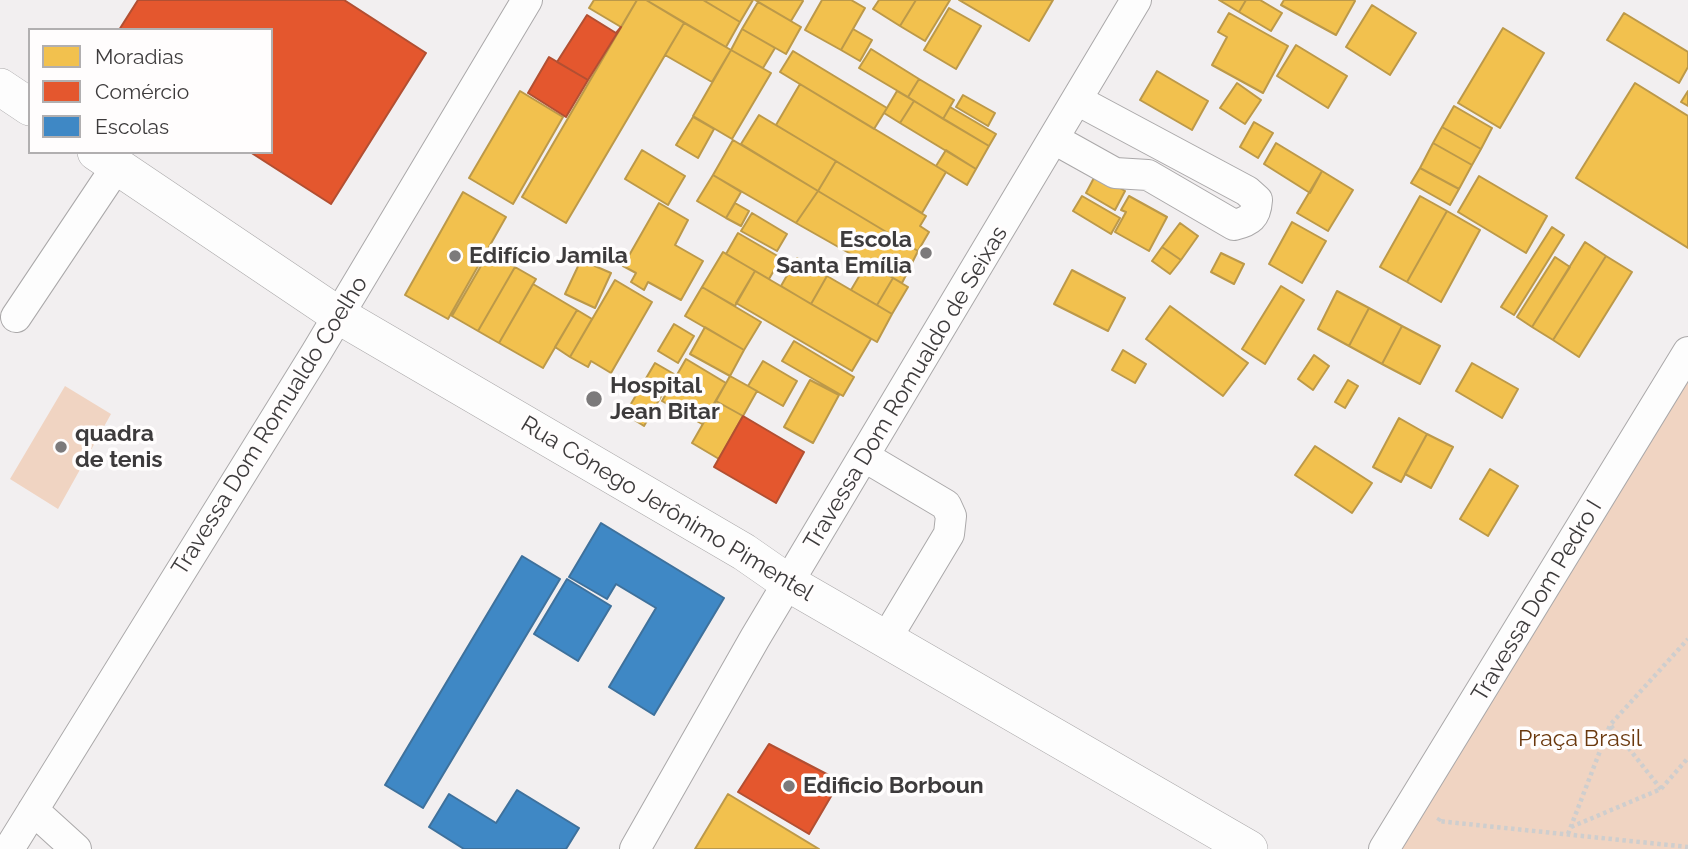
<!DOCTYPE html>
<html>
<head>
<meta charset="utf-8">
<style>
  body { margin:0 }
  #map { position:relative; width:1688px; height:849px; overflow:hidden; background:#f2eff0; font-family:Raleway,sans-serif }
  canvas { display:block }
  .legend { position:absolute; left:28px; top:28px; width:245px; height:126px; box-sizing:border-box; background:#fffdfd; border:2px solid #b1afb0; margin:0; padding:9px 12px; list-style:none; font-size:21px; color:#3d3b3c }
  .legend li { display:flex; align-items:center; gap:14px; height:35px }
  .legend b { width:35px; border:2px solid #b1afb0 }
</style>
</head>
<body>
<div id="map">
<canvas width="1688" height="849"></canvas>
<ul class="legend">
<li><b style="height:19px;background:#f2c14e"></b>Moradias</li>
<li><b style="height:19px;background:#e4572e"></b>Comércio</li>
<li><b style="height:19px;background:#3f88c5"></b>Escolas</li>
</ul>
</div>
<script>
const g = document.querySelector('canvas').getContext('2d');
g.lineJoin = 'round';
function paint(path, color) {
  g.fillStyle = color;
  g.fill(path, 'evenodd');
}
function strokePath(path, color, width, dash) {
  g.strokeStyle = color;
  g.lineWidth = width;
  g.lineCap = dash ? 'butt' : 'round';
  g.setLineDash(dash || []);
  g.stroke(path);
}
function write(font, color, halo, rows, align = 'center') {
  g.font = font + ' Raleway,sans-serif';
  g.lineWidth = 7;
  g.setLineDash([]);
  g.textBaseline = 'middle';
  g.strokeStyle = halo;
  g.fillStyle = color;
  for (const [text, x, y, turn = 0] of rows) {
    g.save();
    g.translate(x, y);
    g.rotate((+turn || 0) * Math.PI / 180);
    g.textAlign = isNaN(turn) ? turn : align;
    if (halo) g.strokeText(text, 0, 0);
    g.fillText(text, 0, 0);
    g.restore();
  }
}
const green = new Path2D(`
  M1688,352V849H1388Z
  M65,386L111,414L58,509L10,479Z`);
const homes = new Path2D(`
  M594,0H637L621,27L589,8Z
  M637,0H646L684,23L566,223L522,197Z
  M646,0H703L740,22L726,47Z
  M703,0H753L740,22Z
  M755,0H802L803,1L791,21Z
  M822,0H851L865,8L841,50L805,30Z
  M879,0H916L900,26L873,9Z
  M916,0H950L925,41L900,26Z
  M959,0H1053L1029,41Z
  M1219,0H1246L1239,12Z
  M1246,0H1260L1282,13L1271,31L1239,12Z
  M1284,0H1354L1355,1L1336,35L1281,5Z
  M758,2L801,27L786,54L742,29Z
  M1372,5L1416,33L1390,75L1346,47Z
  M949,8L981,26L956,69L924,50Z
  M1229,13L1288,46L1263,93L1212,65L1227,37L1218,32Z
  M1624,13L1688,52V67L1679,83L1607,40Z
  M684,23L731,50L712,82L665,55Z
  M1503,28L1544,53L1500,128L1458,103Z
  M742,29L775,48L763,68L731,50Z
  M853,29L872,40L860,61L841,50Z
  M1296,45L1347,76L1328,108L1277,76Z
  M871,49L919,79L908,97L859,68Z
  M731,50L771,73L732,139L693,116Z
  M793,51L887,108L874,129L780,72Z
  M1157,71L1208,101L1192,130L1140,100Z
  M919,79L954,100L943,119L908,97Z
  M1237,83L1261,100L1245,124L1220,108Z
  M1635,83L1688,116V248L1576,178Z
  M800,84L946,172L922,213L776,125Z
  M520,91L563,117L513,204L469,178Z
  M897,91L914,101L900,123L884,113Z
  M1688,91V106L1681,102Z
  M963,95L995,113L988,126L956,107Z
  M914,101L989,146L976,169L900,123Z
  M1454,106L1492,128L1481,149L1442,127Z
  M950,107L996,134L989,146L943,119Z
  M759,115L836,161L818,191L741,144Z
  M693,117L714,129L698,158L676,145Z
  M1254,122L1273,133L1258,158L1240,147Z
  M1442,127L1481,149L1472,165L1433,143Z
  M733,140L818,191L796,223L713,175Z
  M1276,143L1322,171L1310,193L1264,164Z
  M1433,143L1472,165L1459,189L1420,168Z
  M642,150L685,176L668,205L625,179Z
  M946,150L976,169L967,185L936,166Z
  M836,161L926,216L920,226L929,232L918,251L818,191Z
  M1420,168L1459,189L1450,205L1411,183Z
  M1322,171L1353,190L1328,231L1297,213Z
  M1096,174L1125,191L1115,210L1086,193Z
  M713,175L741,192L726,218L697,201Z
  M1479,176L1547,216L1526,253L1458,212Z
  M818,191L918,251L902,283L796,223Z
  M463,192L506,217L448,319L405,295Z
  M1082,196L1120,218L1111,234L1073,211Z
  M1129,196L1167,217L1149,251L1115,232L1126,212L1121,210Z
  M1420,196L1447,211L1407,282L1380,267Z
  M659,203L688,220L675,245L703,261L681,300L648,282L644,290L631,282L636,273L623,266Z
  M735,203L749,211L741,226L726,218Z
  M1447,211L1480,230L1441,302L1407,282Z
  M752,213L787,234L777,251L741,231Z
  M1292,222L1326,241L1302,283L1269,264Z
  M1180,223L1198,236L1181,260L1162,247Z
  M1552,227L1564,235L1514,315L1501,307Z
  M738,233L781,258L769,279L726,254Z
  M1585,242L1606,256L1553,340L1532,327Z
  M1162,247L1181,260L1170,274L1152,261Z
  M489,252L515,267L478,331L452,316Z
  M723,252L755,271L735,306L702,287Z
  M1221,253L1244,264L1234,284L1211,272Z
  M1606,256L1632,272L1579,357L1553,340Z
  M1555,257L1570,267L1532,327L1517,317Z
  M797,258L827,276L811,304L781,286Z
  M581,260L611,273L595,308L565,294Z
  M867,263L893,278L877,305L851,290Z
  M515,267L536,279L499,343L478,331Z
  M1072,270L1125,298L1108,331L1054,304Z
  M755,271L871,339L852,371L736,303Z
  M827,276L892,314L877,342L811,304Z
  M893,278L908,287L892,314L877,305Z
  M615,280L652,302L611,373L591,361L588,367L570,357Z
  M533,284L577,310L543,368L499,343Z
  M1281,286L1304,300L1265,364L1242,349Z
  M702,287L761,322L744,350L685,316Z
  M1337,291L1369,308L1349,346L1318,329Z
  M1170,306L1248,363L1223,396L1146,339Z
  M1369,308L1402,326L1382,364L1349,346Z
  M577,310L592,319L570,357L555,347Z
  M674,324L694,336L678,363L658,351Z
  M1402,326L1440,346L1420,384L1382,364Z
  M705,327L744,350L730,376L690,354Z
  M794,341L854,377L843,396L782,361Z
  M1123,350L1146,364L1135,383L1112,370Z
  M1314,355L1329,366L1313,390L1298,379Z
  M686,359L726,383L702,424L662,401Z
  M763,361L797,381L783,406L748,386Z
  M655,363L674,374L644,426L625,414Z
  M1472,363L1518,389L1502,418L1456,391Z
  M730,376L757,391L743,416L716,401Z
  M810,380L839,395L813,443L784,427Z
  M1348,380L1358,386L1345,408L1335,402Z
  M716,401L743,416L719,459L692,443Z
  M1399,418L1427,434L1401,482L1373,467Z
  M1427,434L1453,447L1431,488L1405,474Z
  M1315,446L1372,483L1352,513L1295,475Z
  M1490,469L1518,486L1488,536L1460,519Z
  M728,794L819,849H695Z`);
const shops = new Path2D(`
  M138,0H344L426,53L331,204L250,152H271V30H119Z
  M587,15L616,33L621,27L588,80L557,62Z
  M549,57L588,80L566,117L528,93Z
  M743,416L804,452L776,503L714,467Z
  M769,744L840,781L809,834L738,792Z`);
const schools = new Path2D(`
  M601,523L724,598L654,715L609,687L656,608L616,584L607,599L569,577Z
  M522,556L560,579L423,808L385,785Z
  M567,579L611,606L578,661L534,634Z
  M517,790L579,828L566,849H464L429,827L449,794L496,823Z`);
const path = new Path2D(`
  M1611,726L1661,789
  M1440,818L1438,821L1688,847
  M1571,827L1661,789L1688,758
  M1568,834L1610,725L1688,639`);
const minor = new Path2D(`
  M1054,139L1115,173L1148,175L1234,225C1250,221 1256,217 1257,200L1247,191L1077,100
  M16,317L117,166
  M865,457L946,505L951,516L949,534L886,639
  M33,810L76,849
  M9,849L316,353L527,0
  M635,849L755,638L1136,0
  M1384,849L1688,352`);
const major = new Path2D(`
  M0,87L30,107
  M96,152L338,315L744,552L790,584L1249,849`);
const markers = [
  [926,253,7,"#7c7a7b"],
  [455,256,7,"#7c7a7b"],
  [594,399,9,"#7c7a7b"],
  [61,447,7,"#7c7a7b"],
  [789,786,7,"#7c7a7b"]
];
const poiNames = [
  ["Escola",912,240,"right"],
  ["Santa Emília",912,266,"right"],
  ["Edifício Jamila",469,256],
  ["Hospital",610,386],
  ["Jean Bitar",610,412],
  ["quadra",75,434],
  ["de tenis",75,460],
  ["Edificio Borboun",803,786]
];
const streetNames = [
  ["Travessa Dom Romualdo de Seixas",906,388,-59],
  ["Travessa Dom Romualdo Coelho",270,426,-58],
  ["Rua Cônego Jerônimo Pimentel",667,509,31],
  ["Travessa Dom Pedro I",1537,601,-59]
];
const parkNames = [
  ["Praça Brasil",1580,739]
];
paint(green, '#f0d4c2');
paint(homes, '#f2c14e');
strokePath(homes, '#bc9949', 2);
paint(shops, '#e4572e');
strokePath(shops, '#b24f32', 2);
paint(schools, '#3f88c5');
strokePath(schools, '#3e719c', 2);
strokePath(minor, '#aaa8a9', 32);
strokePath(major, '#aaa8a9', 38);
strokePath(path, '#cecece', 4.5, [3.5, 3.5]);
strokePath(minor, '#fdfdfd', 30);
strokePath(major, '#fdfdfd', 37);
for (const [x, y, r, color] of markers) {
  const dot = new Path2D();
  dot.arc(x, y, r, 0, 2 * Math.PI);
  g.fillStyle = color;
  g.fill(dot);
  strokePath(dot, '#fffdfd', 2.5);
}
write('bold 23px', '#3d3b3c', '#fffdfd', poiNames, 'left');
write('23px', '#3d3b3c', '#fffdfd', streetNames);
write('23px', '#6a380d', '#fffdfd', parkNames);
</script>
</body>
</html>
